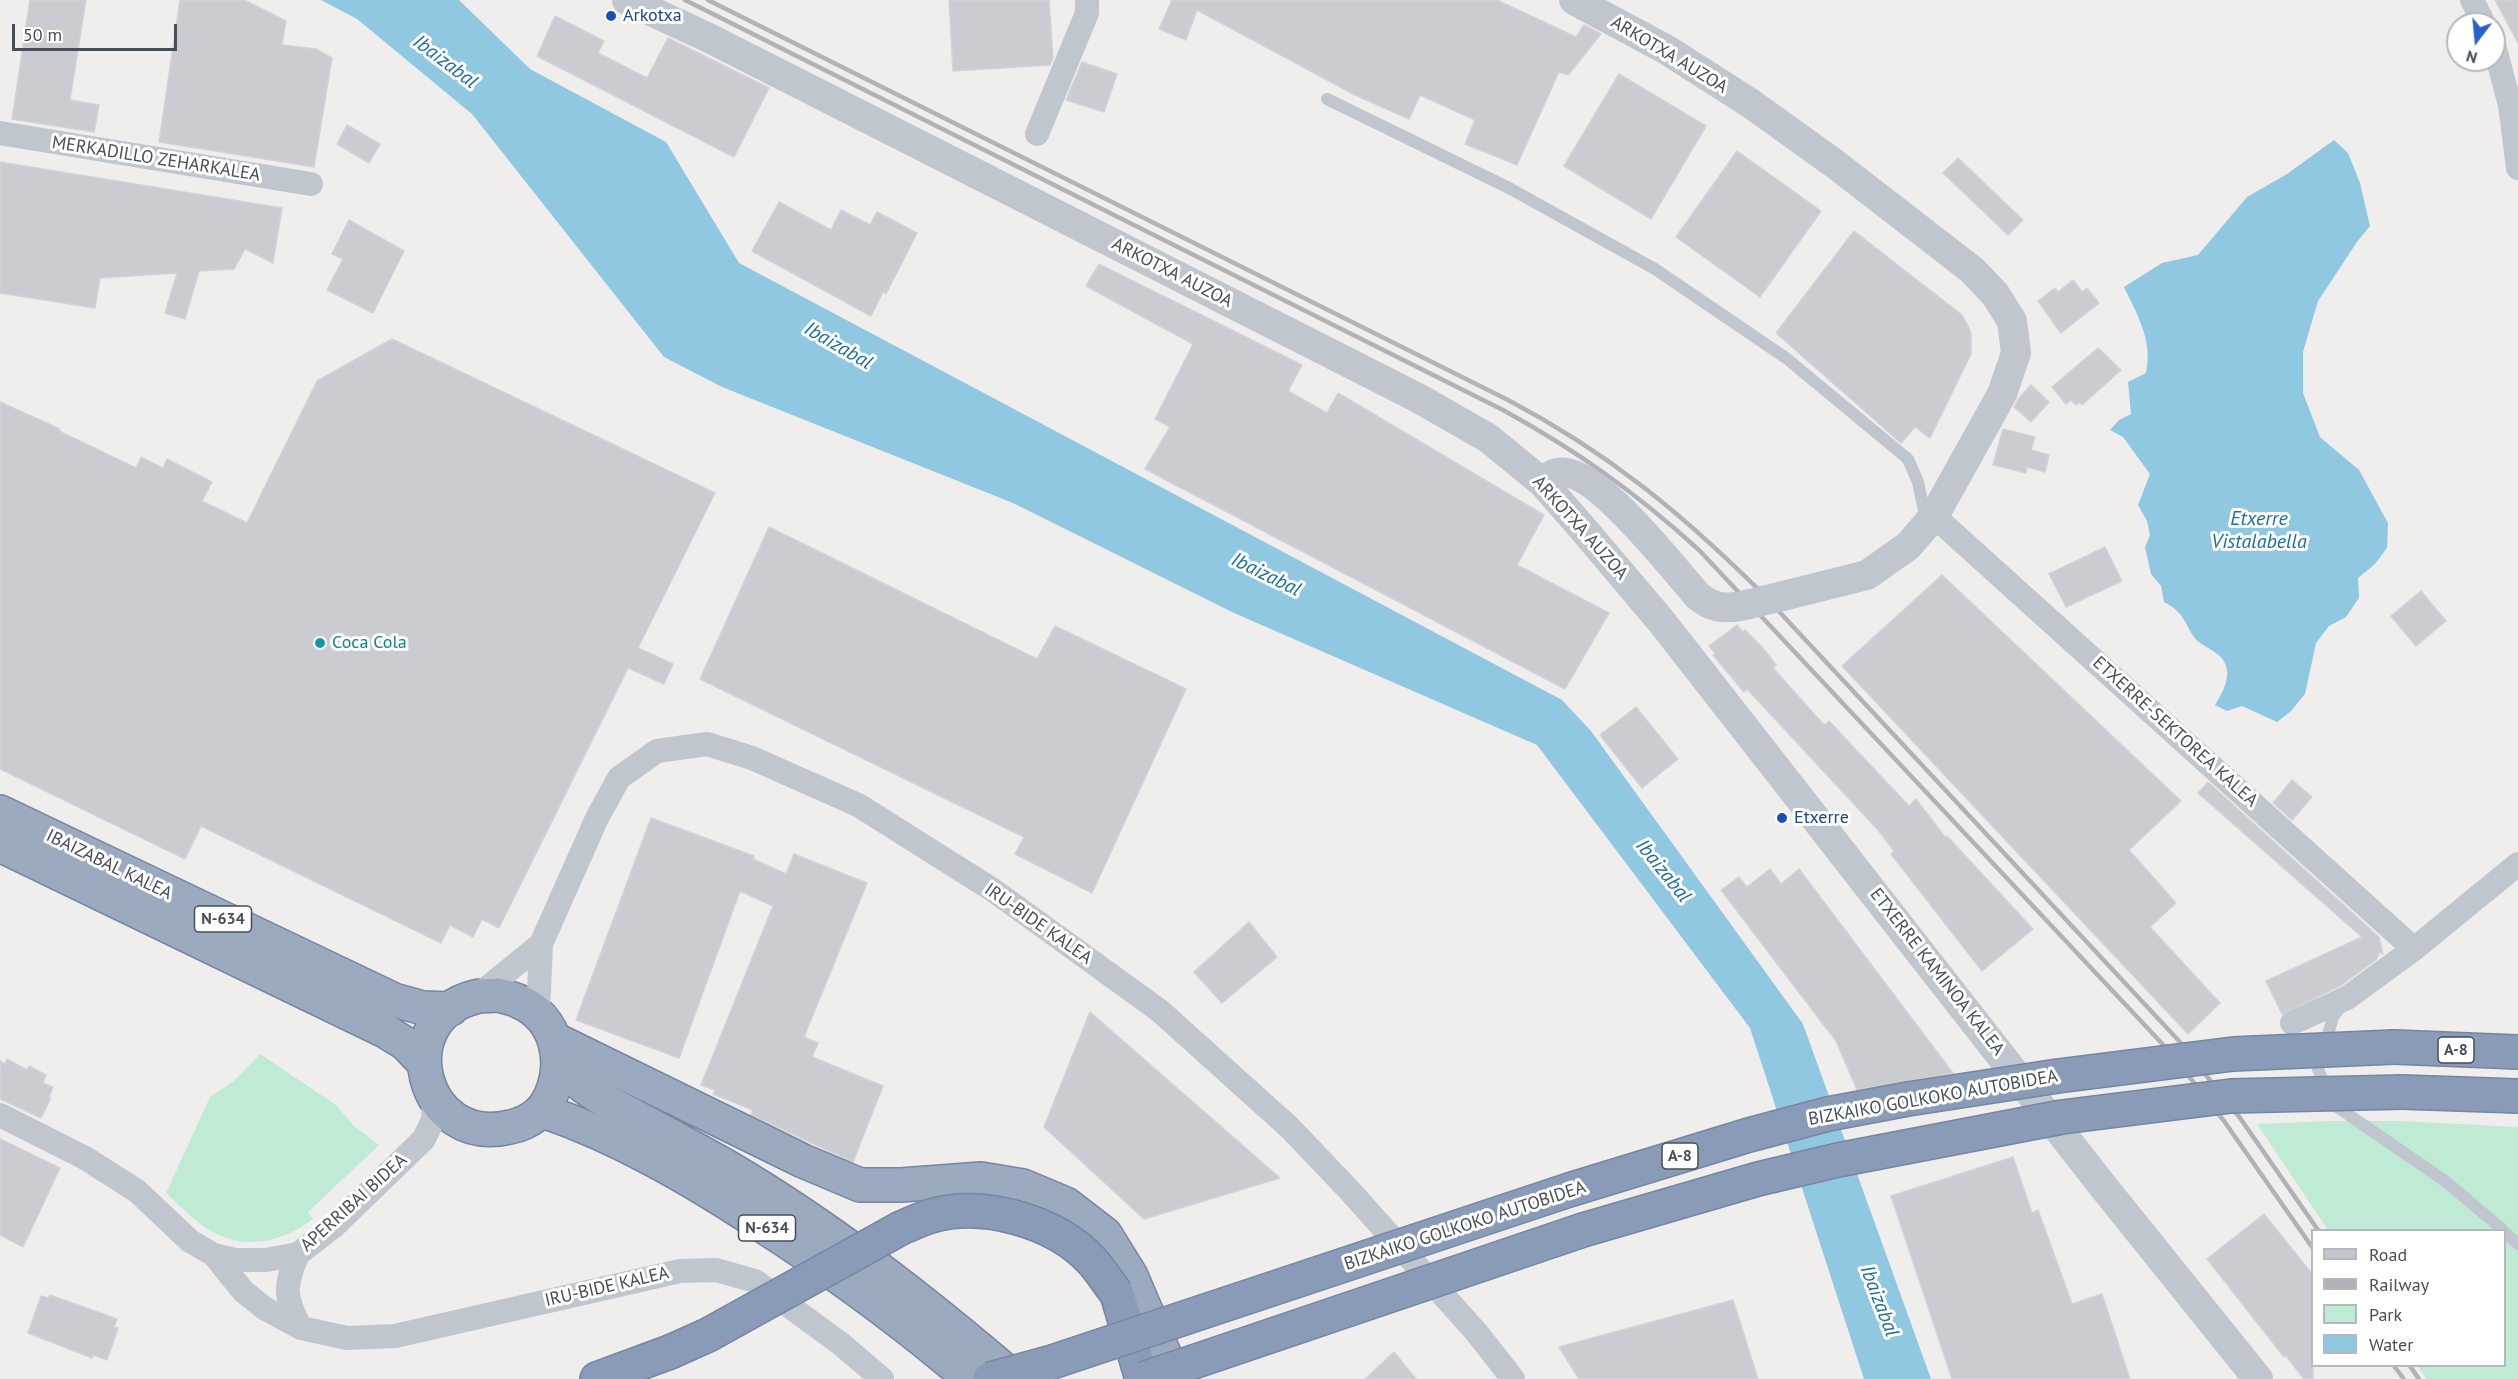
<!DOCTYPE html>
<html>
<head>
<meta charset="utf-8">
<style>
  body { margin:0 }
  #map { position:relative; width:2518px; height:1379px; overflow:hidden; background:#f0eded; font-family:"PT Sans",sans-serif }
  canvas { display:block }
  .legend { position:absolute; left:2311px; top:1229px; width:195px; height:138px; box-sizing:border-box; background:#fff; border:2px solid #b5b8bc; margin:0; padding:8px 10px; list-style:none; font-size:18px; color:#474e58 }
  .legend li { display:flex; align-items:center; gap:12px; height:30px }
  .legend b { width:30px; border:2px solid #b5b8bc }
  .north { position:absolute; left:2446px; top:12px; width:60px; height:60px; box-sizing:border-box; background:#fff; border:2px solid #b5b8bc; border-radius:50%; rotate:196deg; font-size:16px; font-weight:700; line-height:24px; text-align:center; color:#474e58 }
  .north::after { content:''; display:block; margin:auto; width:21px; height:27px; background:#2a5fcc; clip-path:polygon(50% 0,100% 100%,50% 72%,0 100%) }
  .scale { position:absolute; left:12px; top:24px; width:165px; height:27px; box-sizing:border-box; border:3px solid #474e58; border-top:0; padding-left:8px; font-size:18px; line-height:21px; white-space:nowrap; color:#474e58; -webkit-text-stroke:4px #fff; paint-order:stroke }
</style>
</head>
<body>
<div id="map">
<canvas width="2518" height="1379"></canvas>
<ul class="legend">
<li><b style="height:8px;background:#bfc6ce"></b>Road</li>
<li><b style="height:8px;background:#b0b2b7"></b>Railway</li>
<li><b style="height:16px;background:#bfead4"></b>Park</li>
<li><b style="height:16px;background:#90c8e2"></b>Water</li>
</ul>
<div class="north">N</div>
<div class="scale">50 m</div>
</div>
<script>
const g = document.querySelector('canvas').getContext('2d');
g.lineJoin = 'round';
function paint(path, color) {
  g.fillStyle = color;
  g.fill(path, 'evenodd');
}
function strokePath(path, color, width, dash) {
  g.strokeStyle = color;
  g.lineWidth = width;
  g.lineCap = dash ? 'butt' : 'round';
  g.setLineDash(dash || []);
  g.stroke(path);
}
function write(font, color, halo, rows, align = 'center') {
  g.font = font + ' "PT Sans",sans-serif';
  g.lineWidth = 6;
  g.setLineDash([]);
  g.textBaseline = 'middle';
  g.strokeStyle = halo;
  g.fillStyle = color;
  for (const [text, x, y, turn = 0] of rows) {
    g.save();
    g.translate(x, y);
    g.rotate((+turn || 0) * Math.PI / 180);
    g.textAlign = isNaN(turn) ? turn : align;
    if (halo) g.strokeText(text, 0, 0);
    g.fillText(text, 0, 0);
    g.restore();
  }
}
const green = new Path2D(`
  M260,1054L336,1105L355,1127L379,1145L308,1212L313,1219C283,1241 248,1251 213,1232C195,1222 180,1206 166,1193L210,1097L235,1080Z
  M2333,1121H2399L2518,1127V1379H2427L2418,1366H2504V1230H2328L2257,1124Z`);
const water = new Path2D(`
  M321,0H459L530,69L666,142L739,263L1562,700L1591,731L1803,1024L1931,1379H1864L1750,1028L1537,745L1234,613L1013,503L722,387L664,357L472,114L357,19Z
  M2334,140L2348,153L2360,183L2370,226L2357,242L2318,301L2303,352V393L2320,437L2359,470L2388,523L2387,548L2375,564L2358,578L2359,598L2346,617L2329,626L2316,643L2305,694L2291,711L2277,722L2242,706L2227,711L2215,705C2227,686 2236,665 2213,651C2207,647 2198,643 2194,637C2183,620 2183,612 2164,602L2161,586L2151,574L2145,547L2150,535L2147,521L2138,505L2150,474L2123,437L2110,430L2119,420L2131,414L2128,382L2146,373C2153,341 2138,316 2124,287L2162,263L2198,255L2247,197L2287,174Z`);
const building = new Path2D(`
  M30,0H86L70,100L99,105L94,132L12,119Z
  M180,0H244L286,21L282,45L316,49L332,58L314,167L159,142Z
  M949,0H1049L1053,58L1050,65L953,71Z
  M1172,0H1497L1576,37L1584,25L1601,34L1568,75L1559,72L1517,165L1465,144L1475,120L1420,95L1409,119L1355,95L1197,10L1186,40L1159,29Z
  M2495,0H2518V43Z
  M555,16L604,41L598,53L647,78L668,38L769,88L734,157L537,56Z
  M1082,62L1117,74L1104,112L1066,100Z
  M1619,74L1706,126L1651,219L1564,166Z
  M347,125L380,144L369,163L337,144Z
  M1737,151L1821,211L1760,297L1676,237Z
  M1958,158L2023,220L2008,235L1943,173Z
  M0,162L282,208L273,263L245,249L234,269L199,271L185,319L165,313L177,273L100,278L95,308L0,293Z
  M779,202L831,230L841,210L870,225L877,212L917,233L886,294L883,292L871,316L752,251Z
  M349,220L404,251L373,313L327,290L343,259L332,254Z
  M1854,231L1962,315L1967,324L1971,333V354L1930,438L1915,427L1901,443L1776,333Z
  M1099,264L1302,365L1288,391L1327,413L1338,393L1544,515L1517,565L1609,613L1565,689L1145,469L1170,427L1155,419L1193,344L1086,286Z
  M2073,280L2082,292L2087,288L2099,303L2061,333L2038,301L2055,288L2058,292Z
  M392,339L715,493L638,648L673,664L664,684L628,668L499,928L482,919L473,937L450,925L441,943L201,826L185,859L0,769V402L60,429L59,431L136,468L141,457L163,468L167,459L212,482L202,501L247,523L317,381Z
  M2098,348L2121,370L2082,405L2079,402L2076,405L2071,400L2066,404L2052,387Z
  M2031,385L2049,402L2031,422L2014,407L2019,398Z
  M2003,429L2035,437L2031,450L2049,455L2045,472L2027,467L2026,473L1993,465Z
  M769,527L1037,659L1055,626L1186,689L1092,893L1015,854L1024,837L700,679Z
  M2105,547L2122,581L2066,607L2049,574Z
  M1942,575L2181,801L2129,850L2176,903L2150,927L2220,1003L2188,1034L1842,666Z
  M2421,591L2446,621L2416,646L2391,616Z
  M1737,625L1743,632L1745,630L1762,647L1776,665L1773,668L1824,725L1829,721L1909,806L1916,799L1945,837L1947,836L2033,929L1982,971L1891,854L1894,851L1878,830L1747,689L1744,692L1713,655L1715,653L1709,646Z
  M1636,707L1678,759L1642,788L1600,735Z
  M2292,780L2312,797L2292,820L2273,803Z
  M2208,782L2379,937L2383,954L2379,952L2377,959L2340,986L2282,1014L2266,981L2362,937L2198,793Z
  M651,818L754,856L753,859L786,874L794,854L867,883L804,1037L818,1043L812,1057L883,1086L853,1162L751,1115L753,1110L713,1094L715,1090L701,1085L773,906L740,891L679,1058L576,1020Z
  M1770,869L1781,884L1799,869L1953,1073L1857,1090L1836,1041L1721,890L1739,877L1747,887Z
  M1249,922L1277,957L1222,1003L1194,972Z
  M1090,1012L1280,1178L1144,1219L1044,1127Z
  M7,1059L27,1070L29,1066L46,1075L43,1083L53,1087L49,1097L51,1098L41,1118L0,1099V1061L5,1064Z
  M0,1139L60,1168L23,1247L0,1235Z
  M2013,1157L2032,1213L2038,1210L2072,1304L2102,1294L2130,1379H1952L1891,1196Z
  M2264,1214L2313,1275V1379H2304L2286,1356L2284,1357L2207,1259Z
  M50,1295L117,1319L114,1327L118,1328L107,1360L93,1355L92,1358L28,1333L41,1296L48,1298Z
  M1733,1300L1758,1379H1579L1559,1347Z
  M1394,1352L1416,1379H1365Z`);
const service = new Path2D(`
  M1327,99L1509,188L1655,269L1786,358L1908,459L1918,482L1926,520
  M2341,1006L2333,1017L2318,1069L2333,1104L2445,1181L2503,1230
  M2504,1232L2518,1244`);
const minor = new Path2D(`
  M2472,0L2484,24
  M2494,45L2510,105L2518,168
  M0,133L311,184
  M1037,134L1087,13V0
  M1934,516L2414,949
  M476,997L541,944
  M538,1014L541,944L597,818L619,778L657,751L707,744L752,758L858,805L993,890L1160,1011L1290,1128L1350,1191L1477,1333L1513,1379
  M2292,1023L2347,998L2414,949L2518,864
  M0,1115L85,1158L137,1191L190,1241L214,1255L235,1260H266L298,1254L334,1226L424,1139L433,1120L434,1098
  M298,1254C284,1286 284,1297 301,1328
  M214,1255L243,1291L264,1308L301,1328L347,1338L395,1336L680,1271L716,1270L755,1281L841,1344L882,1379`);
const tertiary = new Path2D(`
  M627,0L707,37L1418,398L1488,438L1543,483L1584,530L1661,621L2102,1185L2258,1379
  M1574,0L1667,50L1750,103L1835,164L1972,270L1995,294L2012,321L2016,353L2002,394L1934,516L1908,546L1867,575L1783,596
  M1543,483C1546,480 1550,475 1554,474C1590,458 1675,571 1698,596C1713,608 1722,609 1741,606`);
const trunk = new Path2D(`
  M0,812L394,1000L423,1008L451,1009
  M0,845L385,1031L406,1044L424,1063
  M498,995C505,997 513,998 520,1002C556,1018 566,1060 551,1095C544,1112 529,1123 510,1127C421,1149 389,1019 475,997C482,995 491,996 498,995Z
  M554,1039L803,1161L860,1185H901L981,1179L1023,1186L1066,1204L1105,1234L1131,1276L1175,1379
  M559,1064C583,1091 613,1105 645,1122C673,1137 701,1152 729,1168C832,1229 925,1302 1015,1379
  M543,1111C619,1137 690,1178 757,1222C832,1270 902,1321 970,1379`);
const motorway = new Path2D(`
  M2394,1047L2518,1052
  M2402,1092L2518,1096
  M1117,1294L1142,1379
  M597,1379L670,1352`);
const rail = new Path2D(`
  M685,0L1503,410C1579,452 1635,492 1699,550L2169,1051L2224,1121L2312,1247
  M708,0L1508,400C1607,452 1680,512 1759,590L2179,1041L2240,1118L2318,1230
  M2394,1366L2404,1379
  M2410,1366L2419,1379`);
const tertiaryBridge = new Path2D(`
  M1741,606L1783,596`);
const motorwayBridge = new Path2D(`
  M670,1352L708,1335L901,1228C911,1224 921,1219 931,1216C983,1201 1055,1221 1092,1261C1101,1271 1109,1284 1117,1294
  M990,1379L1052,1362L1569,1190L1749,1135L1828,1114L1908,1099L2058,1076L2233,1054L2394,1047
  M1143,1379L1583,1230L1758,1179L1838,1160L2062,1117L2231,1096L2402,1092`);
const markers = [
  [611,16,6,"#1a4fb4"],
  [320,643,6,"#0f9aa8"],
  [1782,818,6,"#1a4fb4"]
];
const shields = [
  [223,919,57],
  [2456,1050,36],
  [1680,1156,36],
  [767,1228,57]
];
const shieldNames = [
  ["N-634",223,919],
  ["A-8",2456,1050],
  ["A-8",1680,1156],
  ["N-634",767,1228]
];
const transitNames = [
  ["Arkotxa",623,16],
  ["Etxerre",1794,818]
];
const streetNames = [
  ["ARKOTXA AUZOA",1669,55,31],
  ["MERKADILLO ZEHARKALEA",156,159,9],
  ["ARKOTXA AUZOA",1172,273,27],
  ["ARKOTXA AUZOA",1580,528,48],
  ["ETXERRE-SEKTOREA KALEA",2175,732,42],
  ["IBAIZABAL KALEA",109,865,26],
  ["IRU-BIDE KALEA",1038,924,35],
  ["ETXERRE KAMINOA KALEA",1937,972,52],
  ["BIZKAIKO GOLKOKO AUTOBIDEA",1933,1098,-10],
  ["APERRIBAI BIDEA",354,1203,-42],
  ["BIZKAIKO GOLKOKO AUTOBIDEA",1465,1226,-18],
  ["IRU-BIDE KALEA",607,1287,-13]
];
const cultureNames = [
  ["Coca Cola",332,643]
];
const waterNames = [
  ["Ibaizabal",445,62,37],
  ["Ibaizabal",838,346,30],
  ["Etxerre",2259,519],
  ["Vistalabella",2259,542],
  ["Ibaizabal",1266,575,26],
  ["Ibaizabal",1663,871,51],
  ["Ibaizabal",1879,1301,69]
];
paint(green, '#bfead4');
paint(water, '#90c8e2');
paint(building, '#caccd1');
strokePath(building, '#d2d3d8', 1.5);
strokePath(trunk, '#7586a3', 36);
strokePath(motorway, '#7586a3', 36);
strokePath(service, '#bfc6ce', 12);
strokePath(minor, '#bfc6ce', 24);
strokePath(tertiary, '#bfc6ce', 30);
strokePath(trunk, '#9caac0', 33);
strokePath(motorway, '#899bb7', 33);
strokePath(rail, '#b0b2b7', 4.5);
strokePath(motorwayBridge, '#7586a3', 36, []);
strokePath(tertiaryBridge, '#bfc6ce', 30);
strokePath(motorwayBridge, '#899bb7', 33);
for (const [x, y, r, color] of markers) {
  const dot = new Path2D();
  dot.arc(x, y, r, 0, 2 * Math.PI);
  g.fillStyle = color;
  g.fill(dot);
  strokePath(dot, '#fff', 2);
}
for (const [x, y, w] of shields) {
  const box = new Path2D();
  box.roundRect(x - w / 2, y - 13, w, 26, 4.5);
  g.fillStyle = '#fff';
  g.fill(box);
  strokePath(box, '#474e58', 1.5);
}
write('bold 16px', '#474e58', null, shieldNames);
write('18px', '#164399', '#fff', transitNames, 'left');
write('18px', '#474e58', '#fff', streetNames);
write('18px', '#0d838f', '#fff', cultureNames, 'left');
write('italic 20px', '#1a7099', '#fff', waterNames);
</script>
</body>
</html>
